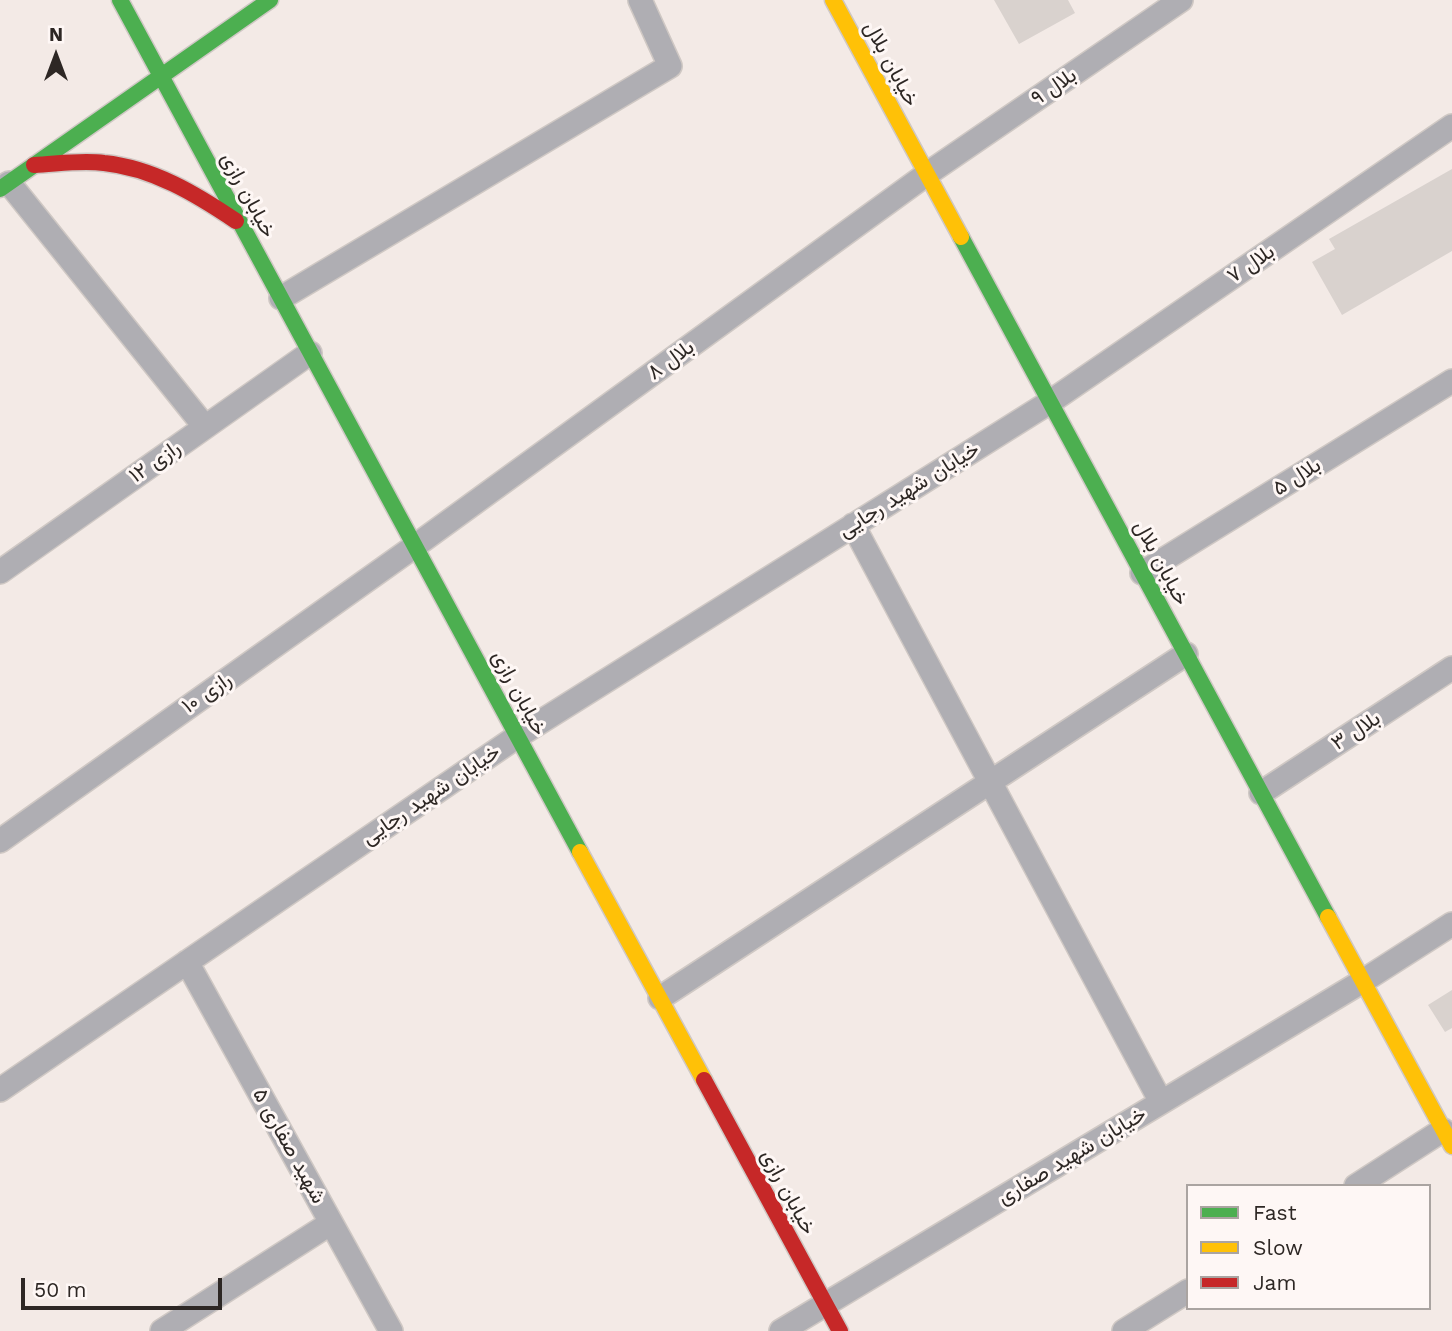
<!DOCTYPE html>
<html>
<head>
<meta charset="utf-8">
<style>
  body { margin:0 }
  #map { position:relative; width:1452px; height:1331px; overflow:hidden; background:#f3eae6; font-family:"Work Sans",sans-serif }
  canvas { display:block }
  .legend { position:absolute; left:1186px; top:1184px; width:245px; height:126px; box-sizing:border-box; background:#fef7f5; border:2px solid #aaa4a1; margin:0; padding:9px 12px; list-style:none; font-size:21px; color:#2d2724 }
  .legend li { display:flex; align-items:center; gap:14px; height:35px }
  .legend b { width:35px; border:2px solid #aaa4a1 }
  .north { position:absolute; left:21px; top:21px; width:70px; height:70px; -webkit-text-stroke:5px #fef7f5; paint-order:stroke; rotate:0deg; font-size:19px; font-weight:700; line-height:28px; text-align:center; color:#2d2724 }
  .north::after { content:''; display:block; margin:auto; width:24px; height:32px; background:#2d2724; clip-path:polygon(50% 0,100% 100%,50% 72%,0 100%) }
  .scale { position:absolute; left:21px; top:1278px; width:201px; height:32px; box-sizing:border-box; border:4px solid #2d2724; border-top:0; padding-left:9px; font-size:21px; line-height:24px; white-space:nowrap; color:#2d2724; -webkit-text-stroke:5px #fef7f5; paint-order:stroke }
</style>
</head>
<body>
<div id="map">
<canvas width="1452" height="1331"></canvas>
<ul class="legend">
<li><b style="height:9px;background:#4caf50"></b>Fast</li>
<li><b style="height:9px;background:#ffc107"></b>Slow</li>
<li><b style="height:9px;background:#c62828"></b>Jam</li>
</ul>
<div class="north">N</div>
<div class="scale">50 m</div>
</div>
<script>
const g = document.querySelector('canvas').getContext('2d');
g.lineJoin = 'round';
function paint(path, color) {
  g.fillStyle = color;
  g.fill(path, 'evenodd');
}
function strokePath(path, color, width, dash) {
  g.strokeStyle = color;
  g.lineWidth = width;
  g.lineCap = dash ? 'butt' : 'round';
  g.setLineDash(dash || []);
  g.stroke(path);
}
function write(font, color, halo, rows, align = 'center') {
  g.font = font + ' "Work Sans",Vazirmatn,sans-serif';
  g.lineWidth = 6;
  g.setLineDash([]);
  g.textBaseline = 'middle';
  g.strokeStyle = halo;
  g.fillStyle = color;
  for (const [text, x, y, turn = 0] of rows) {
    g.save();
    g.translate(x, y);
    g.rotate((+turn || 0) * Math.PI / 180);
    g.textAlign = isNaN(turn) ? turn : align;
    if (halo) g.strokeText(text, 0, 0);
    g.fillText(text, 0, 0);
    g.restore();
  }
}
const building = new Path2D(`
  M994,0H1068L1075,13L1019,44Z
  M1452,169V251L1342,315L1312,262L1335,249L1329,239Z
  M1452,990V1028L1445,1032L1428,1005Z`);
const street = new Path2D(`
  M9,183L205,427
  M281,298L670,66L640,0
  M853,525L1161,1102
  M0,572L310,353
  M1142,573L1452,381
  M1261,793L1452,668
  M0,841L415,546L927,174L1181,0
  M187,962L391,1331
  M660,998L1186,654
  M0,1090L518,736L1050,402L1452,126
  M1356,1186L1443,1130
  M162,1331L331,1223
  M781,1331L1363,981L1452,924
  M1124,1331L1188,1291`);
const fast = new Path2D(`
  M120,0L580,852
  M0,189L270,0
  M961,237L1328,917`);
const slow = new Path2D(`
  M833,0L961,237
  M580,852L704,1080
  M1328,917L1452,1146`);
const jam = new Path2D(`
  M34,165C57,164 81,160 104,163C153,168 196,194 236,221
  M704,1080L840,1331`);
const streetNames = [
  ["خیابان بلال",891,64,62],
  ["بلال ۹",1054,87,-34],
  ["خیابان رازی",248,195,62],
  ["بلال ۷",1251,264,-34],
  ["بلال ۸",671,360,-36],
  ["رازی ۱۲",155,462,-35],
  ["بلال ۵",1297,477,-32],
  ["خیابان شهید رجایی",909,490,-32],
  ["خیابان بلال",1161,563,62],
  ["رازی ۱۰",207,693,-35],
  ["خیابان رازی",519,693,62],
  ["بلال ۳",1356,731,-33],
  ["خیابان شهید رجایی",431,795,-34],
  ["شهید صفاری ۵",289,1146,61],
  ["خیابان شهید صفاری",1072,1156,-31],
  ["خیابان رازی",788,1192,62]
];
paint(building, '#d9d2ce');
strokePath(street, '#cfc8c4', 26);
strokePath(fast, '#cfc8c4', 19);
strokePath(slow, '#cfc8c4', 19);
strokePath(jam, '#cfc8c4', 19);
strokePath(street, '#afaeb3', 23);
strokePath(fast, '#4caf50', 16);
strokePath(slow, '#ffc107', 16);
strokePath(jam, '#c62828', 16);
write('21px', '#2d2724', '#fef7f5', streetNames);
</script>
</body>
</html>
